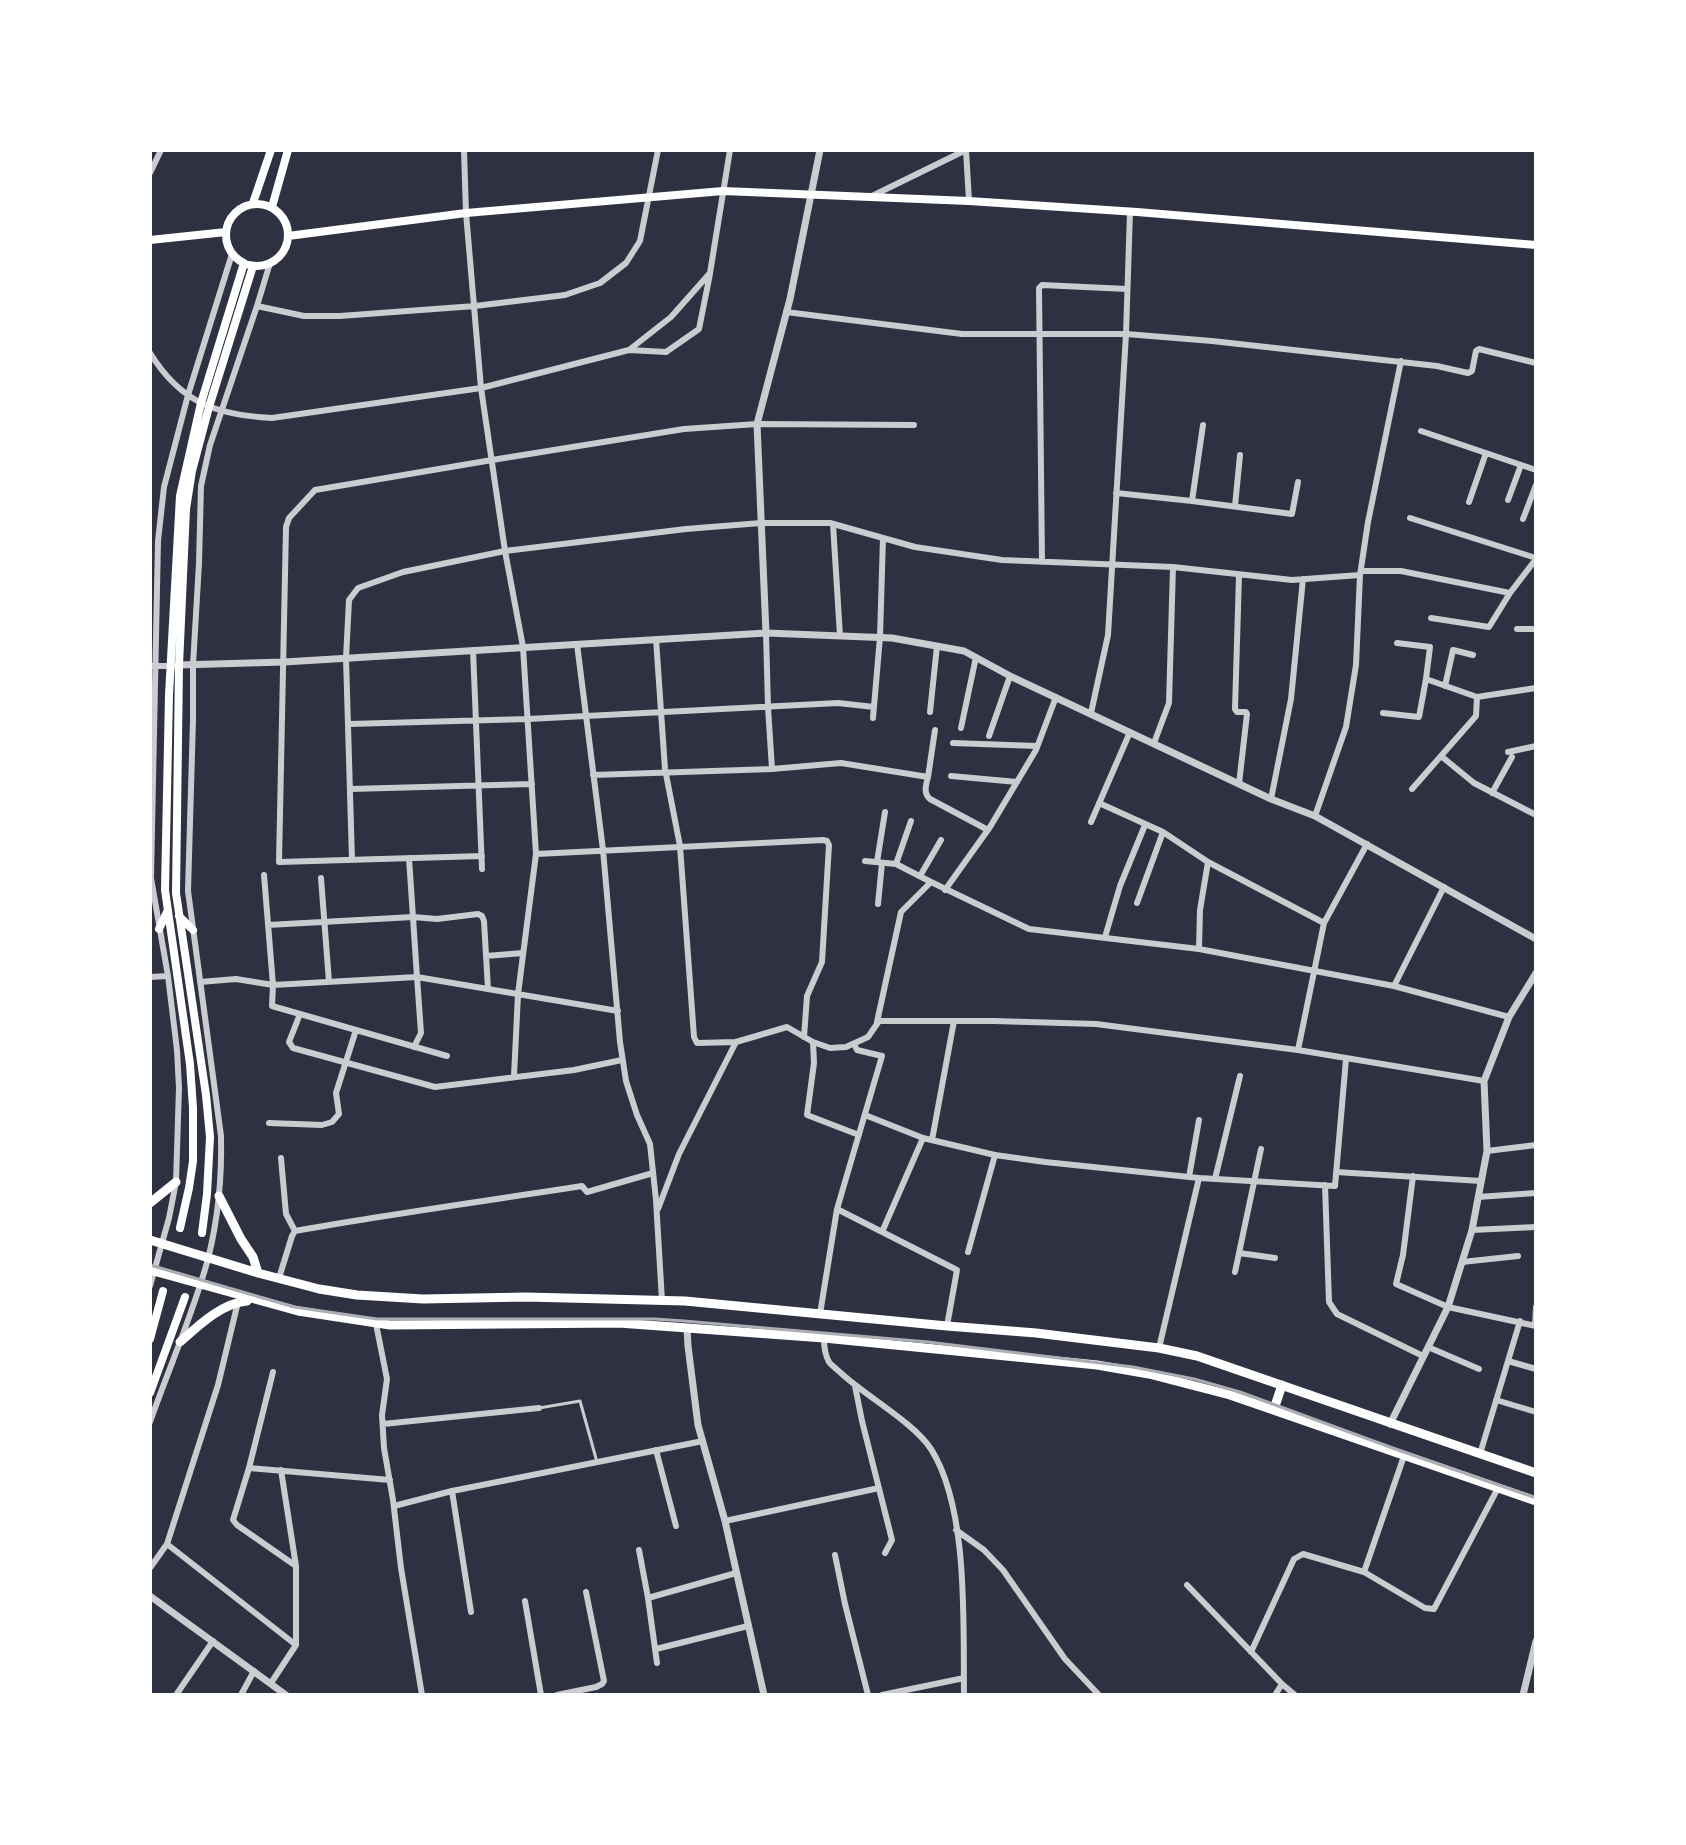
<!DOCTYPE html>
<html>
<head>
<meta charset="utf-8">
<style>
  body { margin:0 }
  #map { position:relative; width:1686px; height:1845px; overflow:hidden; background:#2d3142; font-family:"Alegreya Sans",sans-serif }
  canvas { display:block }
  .frame { position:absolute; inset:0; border:152px solid #fff; pointer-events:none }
</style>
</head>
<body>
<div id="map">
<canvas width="1686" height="1845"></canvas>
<div class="frame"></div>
</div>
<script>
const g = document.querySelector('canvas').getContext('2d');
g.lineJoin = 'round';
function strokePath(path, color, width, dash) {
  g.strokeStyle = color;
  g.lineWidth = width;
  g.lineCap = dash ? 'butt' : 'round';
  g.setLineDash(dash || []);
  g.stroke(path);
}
const service = new Path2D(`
  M539,1408L580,1401L597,1462`);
const minor = new Path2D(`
  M464,150L466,213L481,388L505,551L523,647L536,854L518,994L514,1076
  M966,150L969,201
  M150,173L161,150
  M872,196L966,150
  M257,306L270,263
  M786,312L962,334H1126L1212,341L1437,366L1468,373L1472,371L1476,351L1479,349L1536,363
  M629,350L666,352L699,329L710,274
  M150,353C181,403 216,415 272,418L481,388L629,350L671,317L710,273L730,150
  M1421,431L1536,470
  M1116,493L1192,501L1292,514L1298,482
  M1508,500L1521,465
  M1192,501L1203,425
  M1469,502L1486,453
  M1235,506L1240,455
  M1410,518L1536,558
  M1523,519L1536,485
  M833,524L840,636
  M1042,562L1039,288L1042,285L1127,289
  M1361,571H1401L1510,593L1536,559
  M1239,575L1235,709L1237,712H1246L1247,714L1239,784
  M1431,618L1489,627L1510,593
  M1517,629H1536
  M766,633L768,707L772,769
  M656,639L665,769L680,846L694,1037L697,1043L736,1042L787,1027L813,1042L830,1048L846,1047L868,1037L879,1021H994L1096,1024L1298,1050L1484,1081
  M1397,643L1430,647L1426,679L1477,697L1536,688
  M577,644L603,850L620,1042L626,1081L637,1115L650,1144L656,1200L662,1301
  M473,650L482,869
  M150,666H174
  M1445,686L1453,650L1473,655
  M930,712L937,646
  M1091,713L1108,635L1126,334L1130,212
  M1383,713L1419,717L1426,679
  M873,718L880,637L883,538
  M349,724L528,719L838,703L874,707
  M961,728L976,657
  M989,736L1010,676
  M953,743L1037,746
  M1154,743L1169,703L1173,567
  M1508,752L1536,746
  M1441,756L1474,783L1536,815
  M593,775L772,769L841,763L928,777C926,785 923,793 930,799L988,830
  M951,776L1017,782
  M928,777L935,730
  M351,789L532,784
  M1412,789L1476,716L1477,697
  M1492,793L1512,757
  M1271,799L1291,699L1303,579
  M1099,803L1163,832L1208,862L1324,923
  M1315,816L1346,727L1356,665L1360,575L1368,522L1401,361
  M1091,822L1130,732
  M536,854L823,840L827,841L829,845L822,962L807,996L804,1037
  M482,856L279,862L286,527L289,518L315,490L492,460L684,429L757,424L914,425
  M352,860L346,658L349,600L358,588L403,572L505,551L686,529L761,523H830L915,547L1002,560L1173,567L1292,580L1360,575
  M865,861L896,864L931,882
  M877,862L885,812
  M1208,862L1200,910L1199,949L1394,986L1509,1017
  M896,864L911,821
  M264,875L273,985L417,977L409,858
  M920,876L941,840
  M321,878L329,982
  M945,890L990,827L1036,750L1056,697
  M1137,903L1163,832
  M878,904L882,863
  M268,925L413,917L437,919L478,914L482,916L484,921L488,989
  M1105,937L1120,886L1145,825
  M486,956L523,953
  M150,977L168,976
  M200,982L236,979L273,985L272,1006L300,1014
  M1394,986L1444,887
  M877,1022L901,912L931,882L1029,929L1199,949
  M813,1042L814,1063L807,1115L859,1135
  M414,1047L421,1033L417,977L618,1011
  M1298,1050L1324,923L1367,844
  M447,1056L300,1014L289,1042L293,1048L435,1087L574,1070L622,1060
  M865,1115L923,1138L995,1155L1045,1162L1199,1178L1335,1186L1346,1059
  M269,1123L322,1125L332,1122L339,1114L336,1093L356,1030
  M932,1140L954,1021
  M1487,1151L1536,1145
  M281,1158L286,1214L295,1231
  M1336,1172L1481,1181
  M1413,1176L1403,1255L1396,1284L1448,1307L1536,1326
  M1189,1177L1199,1120
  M1215,1179L1240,1076
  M1325,1185L1329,1302L1337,1314L1423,1356
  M1478,1197L1536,1193
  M658,1209L679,1154L736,1042
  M837,1209L957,1270L947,1326
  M1472,1230L1536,1227
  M882,1232L923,1138
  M968,1252L995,1155
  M1239,1253L1275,1258
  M1462,1262L1518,1256
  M1235,1272L1261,1149
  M279,1278L292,1236L295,1231C390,1214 486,1201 582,1186L587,1192L653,1173
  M150,1286L169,1218L176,1182L179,1088L177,1050L168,976L151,878L158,541L164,487L188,395L232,254
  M238,1302L218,1385L167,1544L296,1645
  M820,1314L837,1209L882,1056L857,1050L854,1044
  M376,1324L387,1379L382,1415L384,1448L393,1500L401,1568L422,1695
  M1535,1325L1536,1307
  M824,1338C824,1345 825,1355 829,1362C832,1366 838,1370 842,1374C866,1396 914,1423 931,1449C969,1509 963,1625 964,1695
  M1428,1347L1479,1369
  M1159,1348L1199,1178
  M1508,1361L1536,1369
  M273,1372L249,1468L233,1520L237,1525L296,1566
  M855,1386L862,1421L892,1540L885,1553
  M1496,1400L1536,1412
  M150,1422C169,1368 193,1314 208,1259C218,1219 222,1177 221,1136L188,891L193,720V665L199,563L201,486L210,445L257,306L304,316H340L475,306L565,295L600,283L626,263L640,241L658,150
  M383,1424L539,1408
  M656,1450L676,1526
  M1480,1454L1520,1321
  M249,1468L390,1480
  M452,1491L471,1612
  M394,1506L452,1491L703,1441
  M725,1521L879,1488
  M956,1530L984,1550L1003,1570L1065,1659L1099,1695
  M639,1550L648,1598L657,1663
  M835,1555L845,1604L868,1695
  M150,1568L167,1544
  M1364,1572L1425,1608L1434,1609L1498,1488
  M1187,1585L1282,1684L1295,1695
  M648,1598L736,1573
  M525,1601L541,1695
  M656,1649L748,1626
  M1251,1652L1294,1559L1303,1554L1364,1572L1404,1456
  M271,1683L296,1645V1566L281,1470
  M176,1695L213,1641
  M241,1695L254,1671
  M557,1695L596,1687L602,1684L604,1681L586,1592
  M882,1695L964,1678
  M1275,1695L1282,1684`);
const tertiary = new Path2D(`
  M766,633L757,424L790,299L820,150
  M179,665L284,662L766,633L892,638L964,651L1012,677L1271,799L1315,816L1536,939
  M687,1328L688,1346L698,1425L725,1521L764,1695
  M1390,1424L1448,1307L1472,1230L1487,1151L1484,1081L1509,1017L1536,973
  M150,1596L286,1695
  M1523,1695L1536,1641`);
const secondary = new Path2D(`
  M253,203L271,150
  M226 235a31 31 0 1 1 62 0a31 31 0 1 1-62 0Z
  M272,207L288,150
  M288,236L466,213L723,191L969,201L1137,212L1536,245
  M150,240L226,232
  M179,916L193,930
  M159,929L167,912
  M180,1228L189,1188L193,1161V1108L190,1064L165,890L169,695L180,496L201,403L244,263
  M202,1233L207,1194L210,1137L206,1095L176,893L179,665L186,509L192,471L209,407L253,266
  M150,1339L163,1291
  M150,1393L185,1297`);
const primary = new Path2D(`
  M219,1196L241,1239L253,1257L258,1273
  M150,1203L176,1182
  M150,1240L258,1273L319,1289L357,1295L423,1299L526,1297L685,1301L947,1326L1036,1333L1159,1348L1197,1356L1536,1473
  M150,1270L298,1311L390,1325L619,1323L824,1338L1097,1365L1149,1374L1230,1395L1536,1501
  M180,1342C199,1325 222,1303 247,1301
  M1274,1409L1282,1385`);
const rail = new Path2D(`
  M150,1265L294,1307L377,1319H655L684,1321L928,1342L1133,1367L1194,1379L1240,1392L1398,1450L1536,1498`);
strokePath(service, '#caccd0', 3);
strokePath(minor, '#caccd0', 6);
strokePath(tertiary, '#caccd0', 7);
strokePath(secondary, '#fff', 8);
strokePath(primary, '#fff', 9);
strokePath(rail, '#abadb3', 3);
</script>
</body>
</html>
